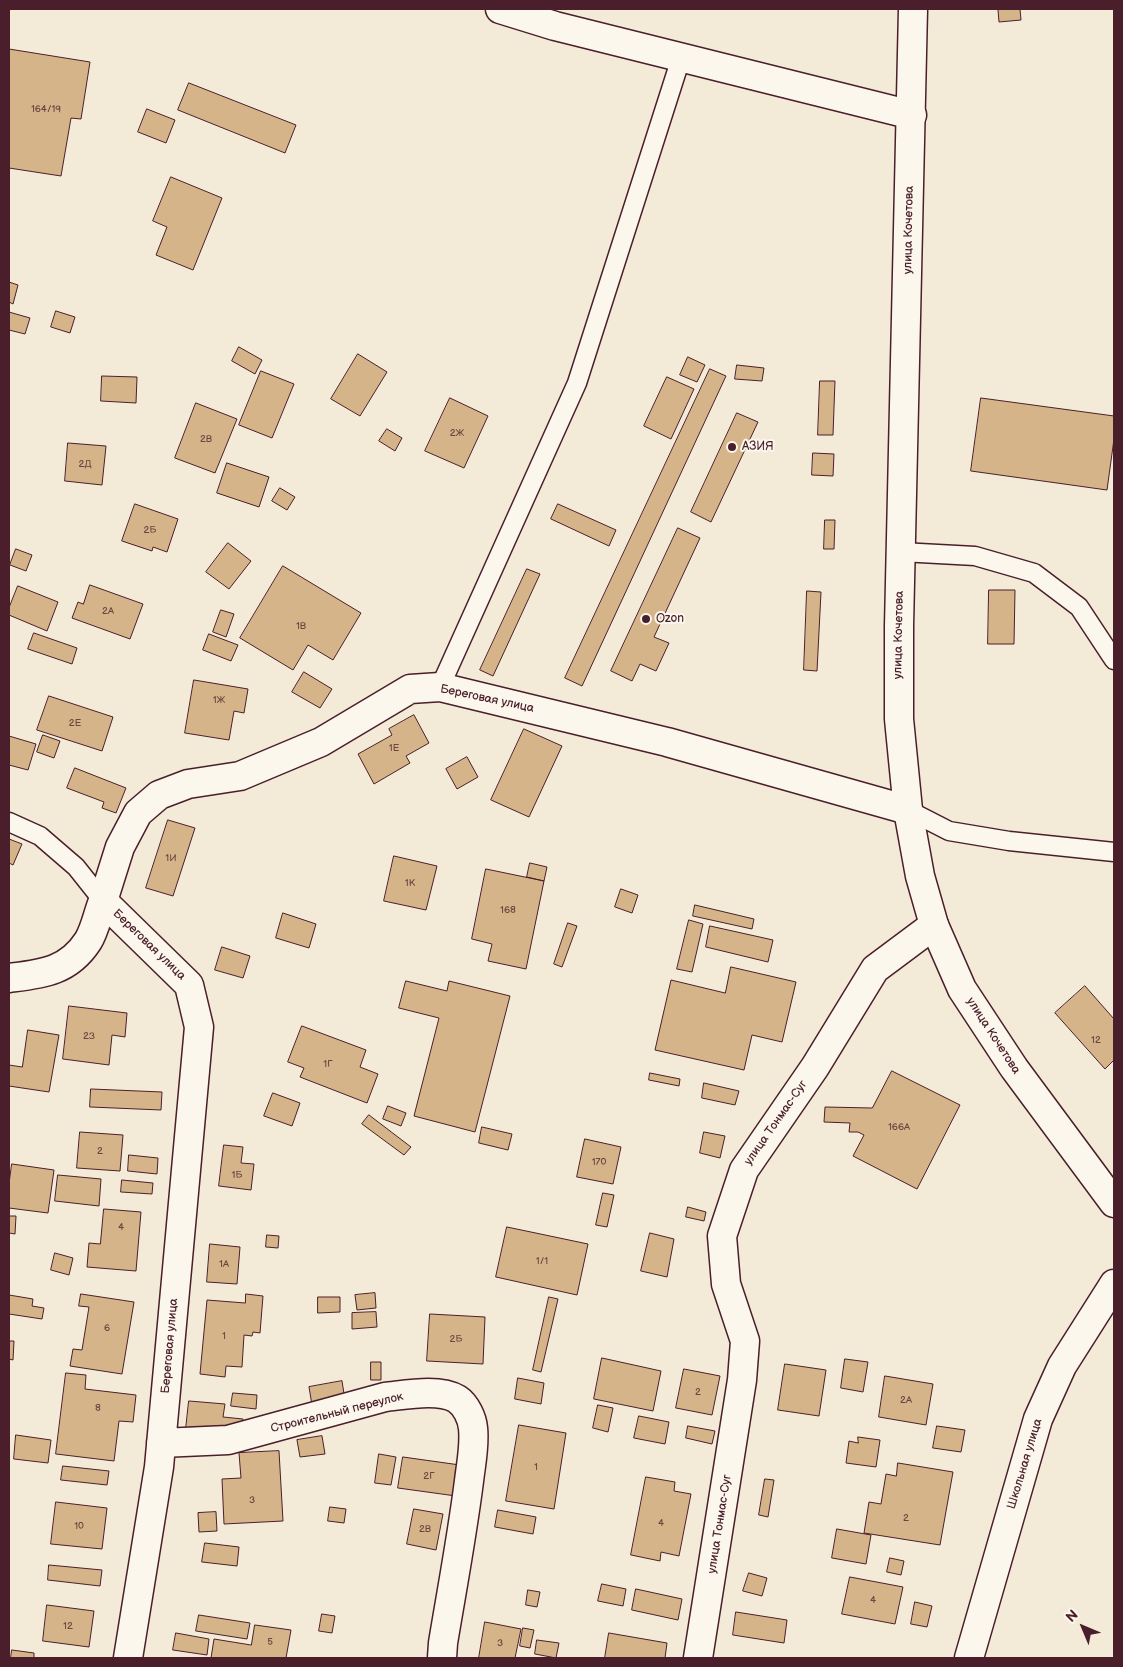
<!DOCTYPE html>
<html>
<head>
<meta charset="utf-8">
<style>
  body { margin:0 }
  #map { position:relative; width:1123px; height:1667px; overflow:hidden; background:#f4ead8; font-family:"Balsamiq Sans",sans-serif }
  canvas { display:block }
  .frame { position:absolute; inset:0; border:10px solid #4a1f2b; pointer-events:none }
  .north { position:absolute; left:1058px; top:1602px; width:50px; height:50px; -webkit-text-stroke:4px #fbf7ec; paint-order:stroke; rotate:315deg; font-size:14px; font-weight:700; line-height:20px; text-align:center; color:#4a1f2b }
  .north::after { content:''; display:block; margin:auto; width:18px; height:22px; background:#4a1f2b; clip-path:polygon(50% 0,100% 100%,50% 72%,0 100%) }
</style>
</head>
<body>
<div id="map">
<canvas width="1123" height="1667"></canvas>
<div class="frame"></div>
<div class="north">N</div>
</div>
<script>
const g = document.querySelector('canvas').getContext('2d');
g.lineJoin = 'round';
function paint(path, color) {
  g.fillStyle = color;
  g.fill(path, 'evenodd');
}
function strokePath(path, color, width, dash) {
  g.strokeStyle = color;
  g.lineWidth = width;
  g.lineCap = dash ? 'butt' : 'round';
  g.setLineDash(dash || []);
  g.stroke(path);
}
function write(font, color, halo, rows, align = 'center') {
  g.font = font + ' "Balsamiq Sans",sans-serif';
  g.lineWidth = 4;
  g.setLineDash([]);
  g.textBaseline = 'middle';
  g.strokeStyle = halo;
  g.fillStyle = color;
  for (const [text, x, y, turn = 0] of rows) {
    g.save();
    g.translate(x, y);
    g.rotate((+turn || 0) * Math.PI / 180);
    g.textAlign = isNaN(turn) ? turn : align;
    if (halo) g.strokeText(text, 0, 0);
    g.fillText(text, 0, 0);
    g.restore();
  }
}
const building = new Path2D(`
  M1020,9L1021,20L999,22L998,10Z
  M9,49L90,62L81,119L71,118L61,176L9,168Z
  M189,83L296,125L285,153L178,110Z
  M147,109L175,120L166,143L138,132Z
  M171,177L222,198L193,270L156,255L167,227L153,221Z
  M9,282L18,285L13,304L9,302Z
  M56,311L75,317L70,333L51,327Z
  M9,312L30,318L25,334L9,330Z
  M239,347L262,360L255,374L232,361Z
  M358,354L387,372L360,416L331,399Z
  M688,357L705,365L697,382L680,375Z
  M737,365L764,368L762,381L735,379Z
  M710,369L726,376L582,686L565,678Z
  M261,371L294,384L272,438L239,425Z
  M102,376L137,377L136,403L101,401Z
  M667,377L694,389L671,439L644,426Z
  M820,381H835L833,435H818Z
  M450,398L488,416L464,468L425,451Z
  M981,398L1114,416V439L1107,490L971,471Z
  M196,403L237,419L215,473L175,458Z
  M737,413L758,422L711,522L691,512Z
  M387,429L402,438L395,451L379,441Z
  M68,443L106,446L102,485L65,481Z
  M813,453L834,454L833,476L812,475Z
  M227,463L269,477L259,507L217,493Z
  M280,488L295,497L287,510L272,501Z
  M135,504L178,519L167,552L153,547L152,551L122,541Z
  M558,504L616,530L609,546L551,519Z
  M825,520H835L834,549H824Z
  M678,528L700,538L654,637L669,643L656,671L640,664L632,681L611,671Z
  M228,543L251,561L229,589L206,572Z
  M16,549L32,555L26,571L10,565Z
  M283,566L361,613L333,660L308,645L293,670L240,638Z
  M527,569L540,574L493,676L480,670Z
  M90,585L143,604L130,639L72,618L78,602L83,604Z
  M18,586L58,602L47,631L9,615V608Z
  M989,590H1015L1014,644H988Z
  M807,591L821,592L817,671L804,670Z
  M221,610L234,614L226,637L213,632Z
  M34,633L77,648L72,664L28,649Z
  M209,634L238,645L231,661L203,650Z
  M304,672L332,689L320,708L292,692Z
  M194,680L248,689L244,713L234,711L229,740L185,733Z
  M49,696L113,717L102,751L37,730Z
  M414,715L429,743L406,756L410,763L374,784L358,754L392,735L389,729Z
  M524,729L562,746L529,817L491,800Z
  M43,735L60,741L54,758L37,752Z
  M9,736L36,744L28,770L9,765Z
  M467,757L478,777L457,789L446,769Z
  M75,768L126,788L116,813L102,808L104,802L67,788Z
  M168,820L195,828L173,896L146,888Z
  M9,839L22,844L13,865L9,863Z
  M394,856L437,866L426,910L384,901Z
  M530,863L547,867L544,881L527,877Z
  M486,869L544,881L526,969L488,961L492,944L472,939Z
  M621,889L638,895L632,913L615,907Z
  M695,905L754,919L752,929L693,916Z
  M283,913L316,924L309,948L276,938Z
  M689,920L703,924L692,972L677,969Z
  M568,923L577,926L562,967L554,964Z
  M710,926L773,940L768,962L706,947Z
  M222,947L250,956L243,978L215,970Z
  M731,967L796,982L782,1042L752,1035L744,1070L655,1050L671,980L725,993Z
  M406,981L447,991L449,981L510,996L475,1132L414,1116L439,1018L399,1008Z
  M1085,986L1114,1019V1060L1105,1069L1055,1013Z
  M69,1006L127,1013L125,1037L112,1035L109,1065L63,1059Z
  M302,1026L366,1050L360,1067L378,1074L367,1103L300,1077L304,1068L288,1062Z
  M28,1030L59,1035L49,1092L9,1086V1065L22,1067Z
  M892,1071L960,1105L917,1189L853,1156L864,1135L858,1132H849L850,1123L824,1122L825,1107L872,1108Z
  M650,1073L680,1079L679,1086L649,1080Z
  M704,1083L739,1091L735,1105L702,1098Z
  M91,1089L162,1092L161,1110L90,1107Z
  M273,1093L300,1103L292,1126L264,1116Z
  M388,1106L406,1113L401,1126L383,1119Z
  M369,1115L411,1147L404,1155L362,1124Z
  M482,1127L512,1134L508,1150L479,1143Z
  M80,1132L123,1135L120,1171L77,1168Z
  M704,1132L725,1136L720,1158L700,1153Z
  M585,1139L621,1147L613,1184L577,1177Z
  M224,1145L243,1147L241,1163L254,1164L251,1190L219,1186Z
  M129,1155L158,1158L157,1174L128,1171Z
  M12,1164L54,1170L48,1213L9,1208V1184Z
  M58,1175L101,1179L99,1206L55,1201Z
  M122,1180L153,1183L152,1194L121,1192Z
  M603,1193L614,1195L607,1227L596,1225Z
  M688,1207L706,1212L704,1221L686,1217Z
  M104,1209L141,1212L136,1271L87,1267L89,1243L100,1244Z
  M9,1216H16L15,1234L9,1233Z
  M507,1227L588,1244L577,1295L496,1277Z
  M650,1233L674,1239L667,1277L641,1271Z
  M267,1235L279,1236L278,1248L266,1247Z
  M210,1244L240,1247L237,1284L207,1282Z
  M55,1253L73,1258L69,1275L51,1270Z
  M375,1293L376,1308L357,1310L355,1295Z
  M81,1294L134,1302L122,1374L70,1366L73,1349L82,1350L89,1307L79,1306Z
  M246,1294L263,1296L260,1333L253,1332L252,1336L244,1335L242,1367L226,1366L225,1377L200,1374L207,1300L245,1303Z
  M9,1295L33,1299L32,1306L44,1308L42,1319L9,1314Z
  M318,1297H340V1312L318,1313Z
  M549,1297L558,1299L541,1372L533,1370Z
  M376,1312L377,1327L352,1329V1313Z
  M430,1314L485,1317L483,1364L427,1361Z
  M9,1341H14L13,1360L9,1359Z
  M602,1358L661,1371L653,1411L594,1399Z
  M845,1359L868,1362L863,1392L841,1388Z
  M371,1362H381V1380H371Z
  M785,1364L826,1370L819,1416L778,1410Z
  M684,1369L720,1376L712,1415L676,1408Z
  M66,1373L86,1375L85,1389L136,1395L133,1422L119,1421L114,1461L56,1454Z
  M885,1376L933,1384L926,1425L879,1417Z
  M518,1378L544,1383L541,1404L515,1399Z
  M342,1381L345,1400L312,1405L309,1387Z
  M233,1393L257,1395L256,1409L231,1406Z
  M189,1401L225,1404L223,1417L243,1419L242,1434L186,1429Z
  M598,1405L613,1408L608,1432L593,1428Z
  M639,1416L669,1422L665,1444L634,1438Z
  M519,1425L566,1433L554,1509L506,1501Z
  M688,1426L715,1431L712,1444L686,1438Z
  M937,1426L965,1430L961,1452L933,1448Z
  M16,1435L51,1440L48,1463L14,1459Z
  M322,1436L325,1454L300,1457L297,1440Z
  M858,1437L880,1440L876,1467L846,1463L849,1441L858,1443Z
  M279,1451L283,1521L224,1524L222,1479L241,1478L239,1453Z
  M379,1454L396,1457L391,1485L375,1483Z
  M403,1457L460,1465L456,1496L398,1488Z
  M898,1463L953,1472L940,1545L864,1533L869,1502L881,1504L886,1474L896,1476Z
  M63,1466L109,1471L107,1485L61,1480Z
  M646,1477L675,1482L674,1491L691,1494L679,1556L661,1552L660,1561L631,1555Z
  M765,1479L774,1480L768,1517L759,1515Z
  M56,1502L107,1508L102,1549L51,1544Z
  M330,1507L346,1509L344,1523L328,1521Z
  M414,1509L443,1514L436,1550L407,1544Z
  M498,1510L536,1517L533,1534L495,1527Z
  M216,1512L217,1531L199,1532L198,1513Z
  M837,1529L871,1535L866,1564L832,1558Z
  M205,1543L239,1547L237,1566L202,1562Z
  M890,1558L904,1561L901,1575L887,1572Z
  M49,1565L102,1570L100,1586L48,1580Z
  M749,1573L767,1578L762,1596L743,1591Z
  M850,1577L903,1587L895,1624L842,1614Z
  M602,1584L626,1589L623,1606L598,1601Z
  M636,1589L682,1599L678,1620L632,1610Z
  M528,1590L540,1592L537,1607L526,1605Z
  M915,1602L932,1606L927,1627L911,1624Z
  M47,1605L94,1611L89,1647L43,1641Z
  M736,1612L787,1620L784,1643L733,1635Z
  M322,1614L335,1616L332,1633L319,1631Z
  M199,1615L250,1623L247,1639L196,1631Z
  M485,1622L521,1629L515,1658H479Z
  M255,1625L291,1630L286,1658H211L214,1639L251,1645Z
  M523,1628L534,1630L530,1648L520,1646Z
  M176,1633L209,1639L207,1655L173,1650Z
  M609,1633L667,1643L665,1658H605Z
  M537,1640L559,1643L556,1658L535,1654Z
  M12,1650L34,1653V1658H11Z`);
const lane = new Path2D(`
  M901,552L975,556L1034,573L1079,607L1114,660
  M440,687L577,383L681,58
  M908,810L949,831L1009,841L1114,852
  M9,822L40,836L76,867L103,901`);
const street = new Path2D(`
  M500,9L555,26L912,115
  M9,978C41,974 68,972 88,941C95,930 98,913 103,901
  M161,1443L228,1440L385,1397C405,1395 439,1388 457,1399C466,1405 472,1418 473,1428C475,1445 471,1464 469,1481C462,1536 452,1589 443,1643L442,1658
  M128,1658L159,1467L199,1027L189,985L103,901L120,847L138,813L159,795L188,784L240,776L321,742L410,689L440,687L667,742L908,810
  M698,1658L742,1380L745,1341L726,1284L722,1236L744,1170L815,1067L875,969L934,925
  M969,1658L1038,1419L1062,1366L1114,1284`);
const secondary = new Path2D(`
  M913,9L899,626V719L908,810L920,876L934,925L962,989L1014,1068L1114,1203`);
const markers = [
  [732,447,5,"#4a1f2b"],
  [646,619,5,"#4a1f2b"]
];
const numberNames = [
  ["164/19",46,109],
  ["2Ж",457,433],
  ["2В",206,439],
  ["2Д",85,464],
  ["2Б",150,530],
  ["2А",108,611],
  ["1В",301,626],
  ["1Ж",219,700],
  ["2Е",75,723],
  ["1Е",394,748],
  ["1И",171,858],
  ["1К",410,883],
  ["168",508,910],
  ["2З",89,1036],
  ["12",1096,1040],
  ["1Г",328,1064],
  ["166А",899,1127],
  ["2",100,1151],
  ["170",599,1162],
  ["1Б",237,1175],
  ["4",121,1227],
  ["1/1",542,1261],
  ["1А",224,1264],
  ["6",107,1328],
  ["1",224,1336],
  ["2Б",456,1339],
  ["2",698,1392],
  ["2А",906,1400],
  ["8",98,1408],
  ["1",536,1467],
  ["2Г",429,1476],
  ["3",252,1500],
  ["2",906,1518],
  ["4",661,1523],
  ["10",79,1526],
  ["2В",425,1529],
  ["4",873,1600],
  ["12",68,1626],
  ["5",270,1642],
  ["3",500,1643]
];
const streetNames = [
  ["улица Кочетова",909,230,-89],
  ["улица Кочетова",899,635,-89],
  ["Береговая улица",487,699,12],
  ["Береговая улица",149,945,44],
  ["улица Кочетова",993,1036,57],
  ["улица Тонмас-Суг",776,1123,-55],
  ["Береговая улица",170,1346,-85],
  ["Строительный переулок",337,1413,-14],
  ["Школьная улица",1025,1464,-73],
  ["улица Тонмас-Суг",720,1524,-81]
];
const poiNames = [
  ["АЗИЯ",742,447],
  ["Ozon",656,619]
];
paint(building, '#d6b489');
strokePath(building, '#4a1f2b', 1);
strokePath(lane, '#4a1f2b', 21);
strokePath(street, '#4a1f2b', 31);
strokePath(secondary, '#4a1f2b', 31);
strokePath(lane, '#fbf7ec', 18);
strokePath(street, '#fbf7ec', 28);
strokePath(secondary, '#fbf7ec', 28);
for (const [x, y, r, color] of markers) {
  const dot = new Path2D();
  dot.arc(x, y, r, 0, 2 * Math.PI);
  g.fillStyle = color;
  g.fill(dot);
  strokePath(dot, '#fbf7ec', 2);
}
write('10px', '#6d4442', null, numberNames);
write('12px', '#4a1f2b', '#fbf7ec', streetNames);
write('12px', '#4a1f2b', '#fbf7ec', poiNames, 'left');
</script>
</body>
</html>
